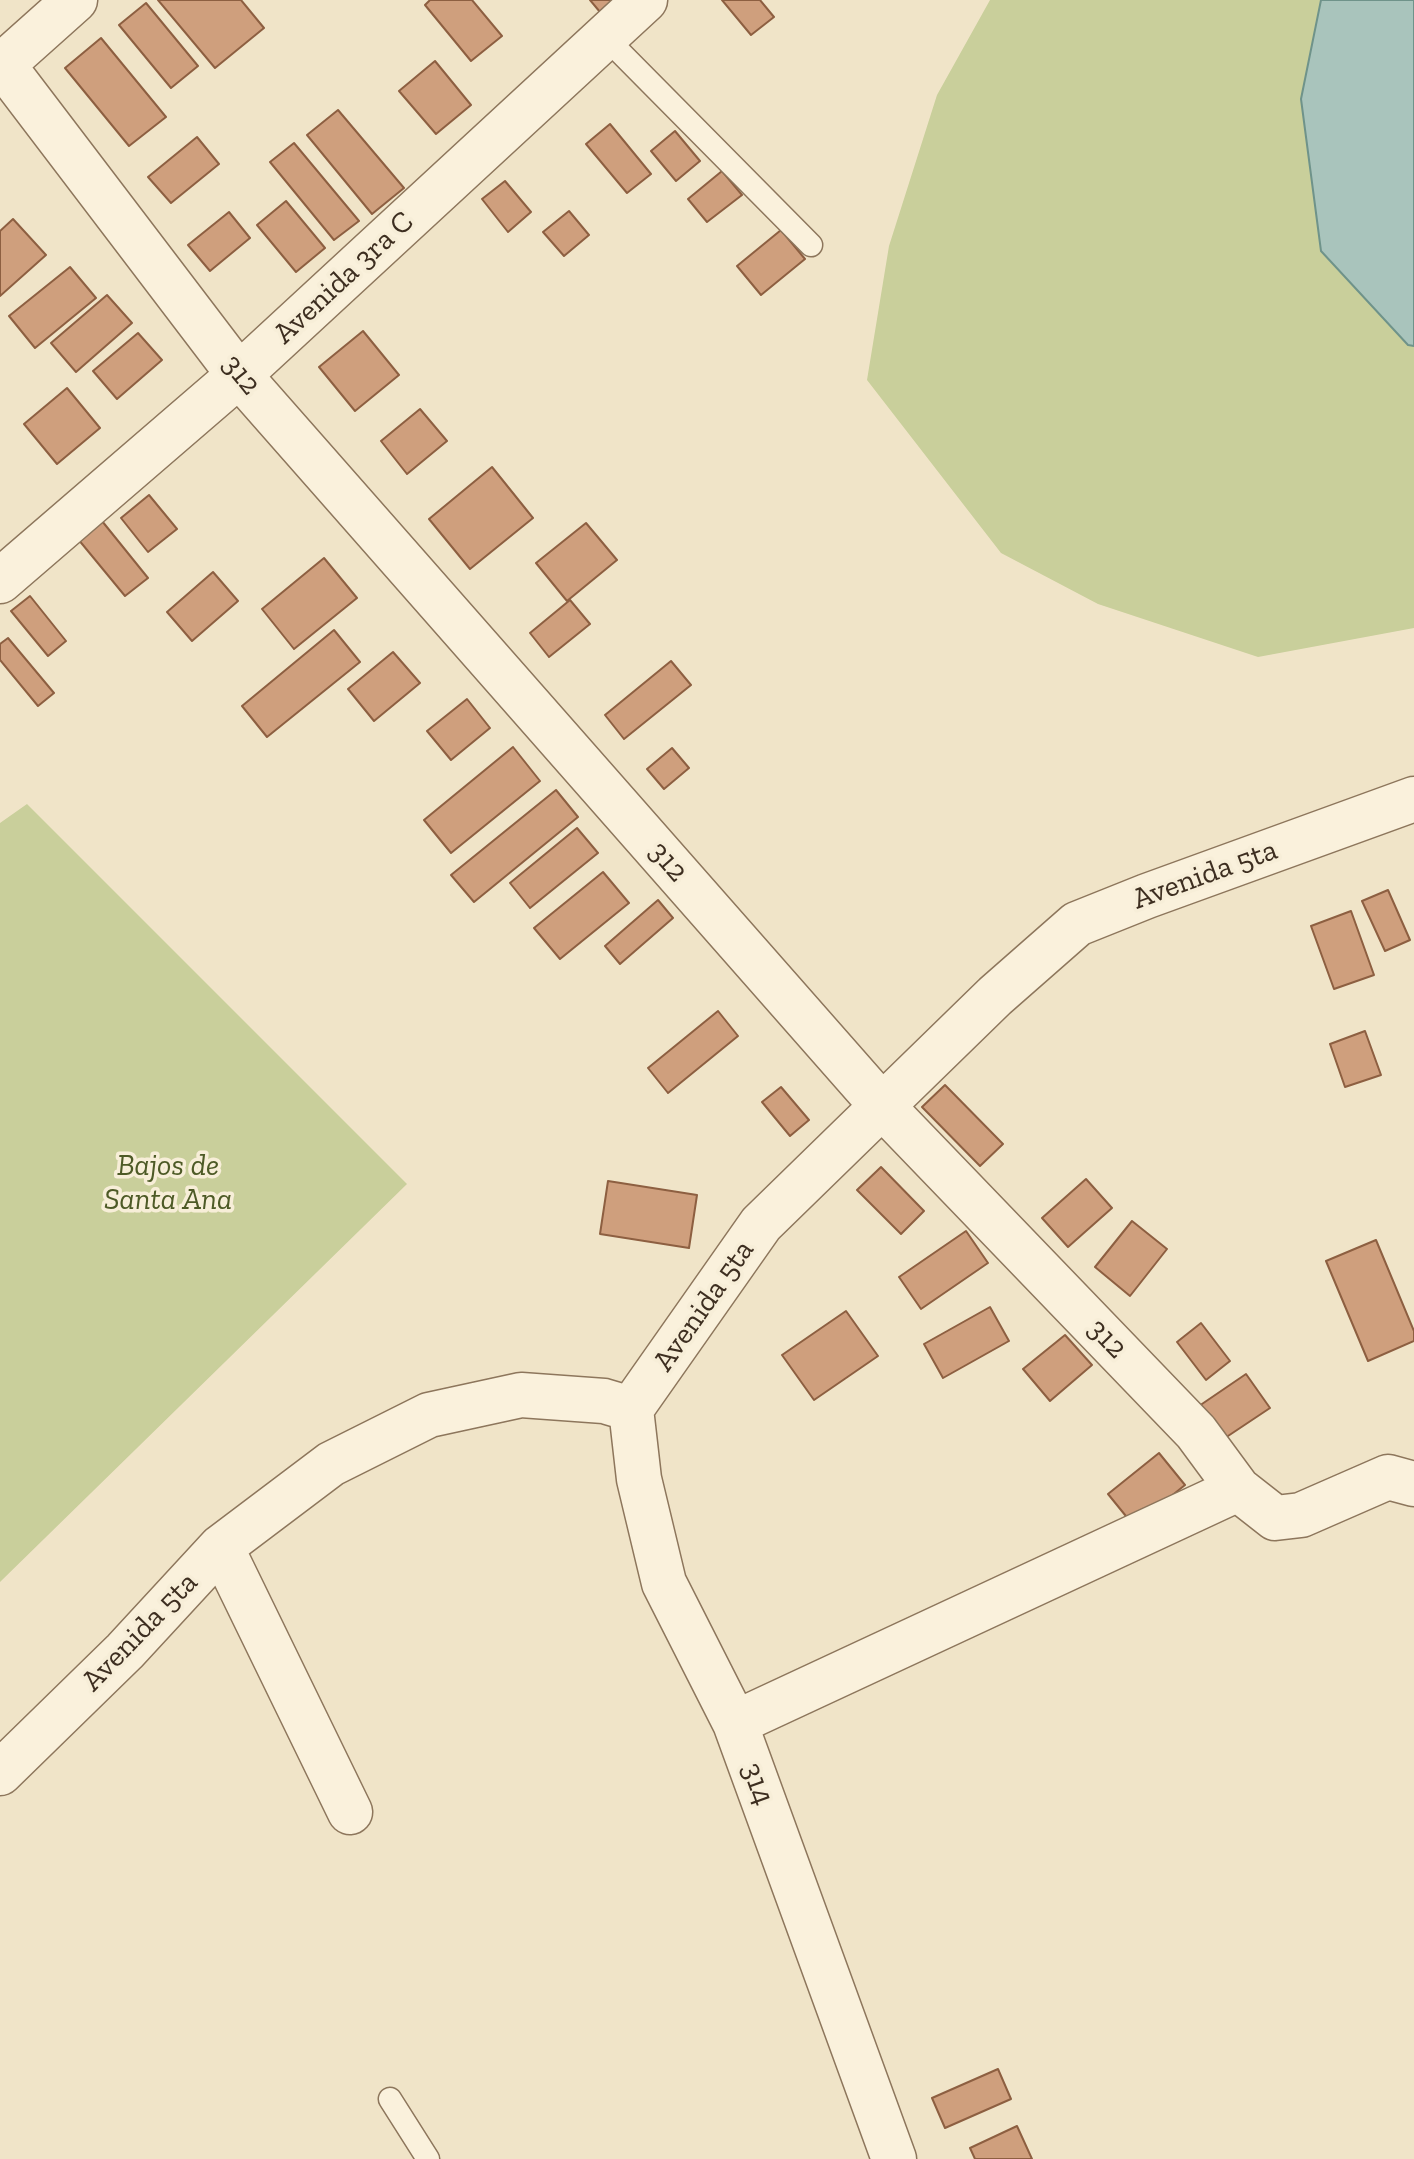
<!DOCTYPE html>
<html>
<head>
<meta charset="utf-8">
<style>
  body { margin:0 }
  canvas { display:block; background:#f0e4c8 }
</style>
</head>
<body>
<canvas width="1414" height="2159"></canvas>
<script>
const g = document.querySelector('canvas').getContext('2d');
g.lineJoin = 'round';
function paint(path, color) {
  g.fillStyle = color;
  g.fill(path, 'evenodd');
}
function strokePath(path, color, width, dash) {
  g.strokeStyle = color;
  g.lineWidth = width;
  g.lineCap = dash ? 'butt' : 'round';
  g.setLineDash(dash || []);
  g.stroke(path);
}
function write(font, color, halo, rows, align = 'center') {
  g.font = font + ' "Zilla Slab",serif';
  g.lineWidth = 7;
  g.setLineDash([]);
  g.textBaseline = 'middle';
  g.strokeStyle = halo;
  g.fillStyle = color;
  for (const [text, x, y, turn = 0] of rows) {
    g.save();
    g.translate(x, y);
    g.rotate((+turn || 0) * Math.PI / 180);
    g.textAlign = isNaN(turn) ? turn : align;
    if (halo) g.strokeText(text, 0, 0);
    g.fillText(text, 0, 0);
    g.restore();
  }
}
const green = new Path2D(`
  M990,0H1321L1301,99L1321,251L1408,345L1414,346V628L1258,657L1098,604L1001,553L867,380L889,246L937,95Z
  M27,804L407,1184L0,1582V823Z`);
const water = new Path2D(`
  M1321,0H1414V346L1408,345L1321,251L1301,99Z`);
const building = new Path2D(`
  M158,0H241L264,28L215,68Z
  M430,0H472L502,36L471,61L425,5Z
  M590,0H614L600,12Z
  M722,0H760L774,17L751,35Z
  M146,3L198,66L171,88L119,25Z
  M101,38L166,117L129,146L65,68Z
  M435,61L471,105L436,134L399,91Z
  M338,110L404,188L372,214L307,135Z
  M610,124L651,174L627,193L586,144Z
  M675,131L700,161L676,181L651,151Z
  M197,137L219,164L171,203L148,177Z
  M294,143L359,221L334,240L270,162Z
  M722,171L742,195L707,222L688,199Z
  M505,181L531,212L508,232L482,199Z
  M286,201L325,248L296,272L257,225Z
  M569,211L589,235L564,256L543,232Z
  M229,212L250,238L210,271L188,245Z
  M13,219L46,255L0,296V231Z
  M781,230L805,259L761,295L737,266Z
  M70,267L96,298L35,348L9,316Z
  M107,295L132,323L76,372L51,343Z
  M363,331L399,375L355,411L319,367Z
  M138,333L162,360L117,399L93,371Z
  M67,388L100,428L57,464L24,424Z
  M420,409L447,441L407,474L381,441Z
  M492,467L533,518L470,569L429,519Z
  M149,495L177,529L148,552L121,518Z
  M102,521L148,578L125,596L78,539Z
  M586,523L617,560L567,601L536,563Z
  M324,558L357,598L294,649L262,609Z
  M213,572L238,601L192,641L167,612Z
  M30,596L66,641L48,656L11,611Z
  M570,600L590,624L549,657L530,633Z
  M334,630L360,662L267,737L242,706Z
  M8,638L54,693L38,706L0,660V644Z
  M393,652L420,683L374,721L348,689Z
  M671,661L691,685L624,739L605,715Z
  M467,699L490,728L451,760L427,731Z
  M513,747L540,781L451,853L424,820Z
  M672,748L689,768L664,789L647,769Z
  M556,790L578,817L474,902L451,875Z
  M577,828L598,853L530,908L510,883Z
  M603,872L629,903L560,959L534,928Z
  M1388,890L1410,940L1385,951L1362,901Z
  M658,900L673,918L620,964L605,946Z
  M1351,911L1374,975L1334,989L1311,926Z
  M718,1011L738,1036L668,1093L648,1068Z
  M1365,1031L1381,1075L1345,1087L1330,1044Z
  M945,1085L1003,1144L980,1166L922,1107Z
  M781,1087L809,1120L790,1136L762,1102Z
  M881,1167L924,1211L901,1234L857,1190Z
  M1086,1179L1112,1208L1068,1247L1042,1218Z
  M608,1181L697,1195L689,1248L600,1234Z
  M1132,1221L1167,1249L1130,1296L1095,1267Z
  M966,1231L988,1263L921,1309L899,1277Z
  M1376,1240L1414,1331V1341L1368,1361L1326,1261Z
  M990,1307L1009,1341L943,1378L924,1344Z
  M846,1311L878,1356L814,1400L782,1355Z
  M1201,1323L1230,1361L1206,1380L1177,1342Z
  M1065,1335L1092,1365L1050,1401L1023,1369Z
  M1246,1374L1270,1408L1222,1440L1199,1406Z
  M1159,1453L1185,1485L1134,1526L1108,1494Z
  M998,2069L1011,2099L945,2128L932,2098Z
  M1017,2126L1032,2159H975L970,2148Z`);
const lane = new Path2D(`
  M605,37L811,245
  M390,2099L428,2159`);
const street = new Path2D(`
  M0,61L239,375L883,1107L1196,1432L1238,1489L1275,1518L1301,1515L1388,1477L1414,1484
  M0,67L75,0
  M0,581L239,375L645,0
  M631,1409L761,1224L995,996L1077,924L1147,896L1414,799
  M631,1409L639,1479L664,1583L735,1723L894,2159
  M221,1547L350,1812
  M735,1723L1238,1489
  M0,1773L125,1651L221,1547L331,1464L429,1415L521,1395L604,1401L631,1409`);
const streetNames = [
  ["Avenida 3ra C",344,278,-43],
  ["312",241,375,51],
  ["312",668,862,49],
  ["Avenida 5ta",1205,875,-20],
  ["Avenida 5ta",704,1306,-55],
  ["312",1107,1339,46],
  ["Avenida 5ta",140,1632,-46],
  ["314",757,1784,70]
];
const parkNames = [
  ["Bajos de",168,1166],
  ["Santa Ana",168,1200]
];
paint(green, '#c9cf9b');
paint(water, '#a9c4bc');
strokePath(water, '#6f938a', 2);
paint(building, '#cf9f7d');
strokePath(building, '#8d5f41', 2);
strokePath(lane, '#8d765c', 25);
strokePath(street, '#8d765c', 47);
strokePath(lane, '#faf1dc', 22);
strokePath(street, '#faf1dc', 44);
write('30px', '#3d2e20', '#f7eed8', streetNames);
write('italic 30px', '#4d5a26', '#f7eed8', parkNames);
</script>
</body>
</html>
